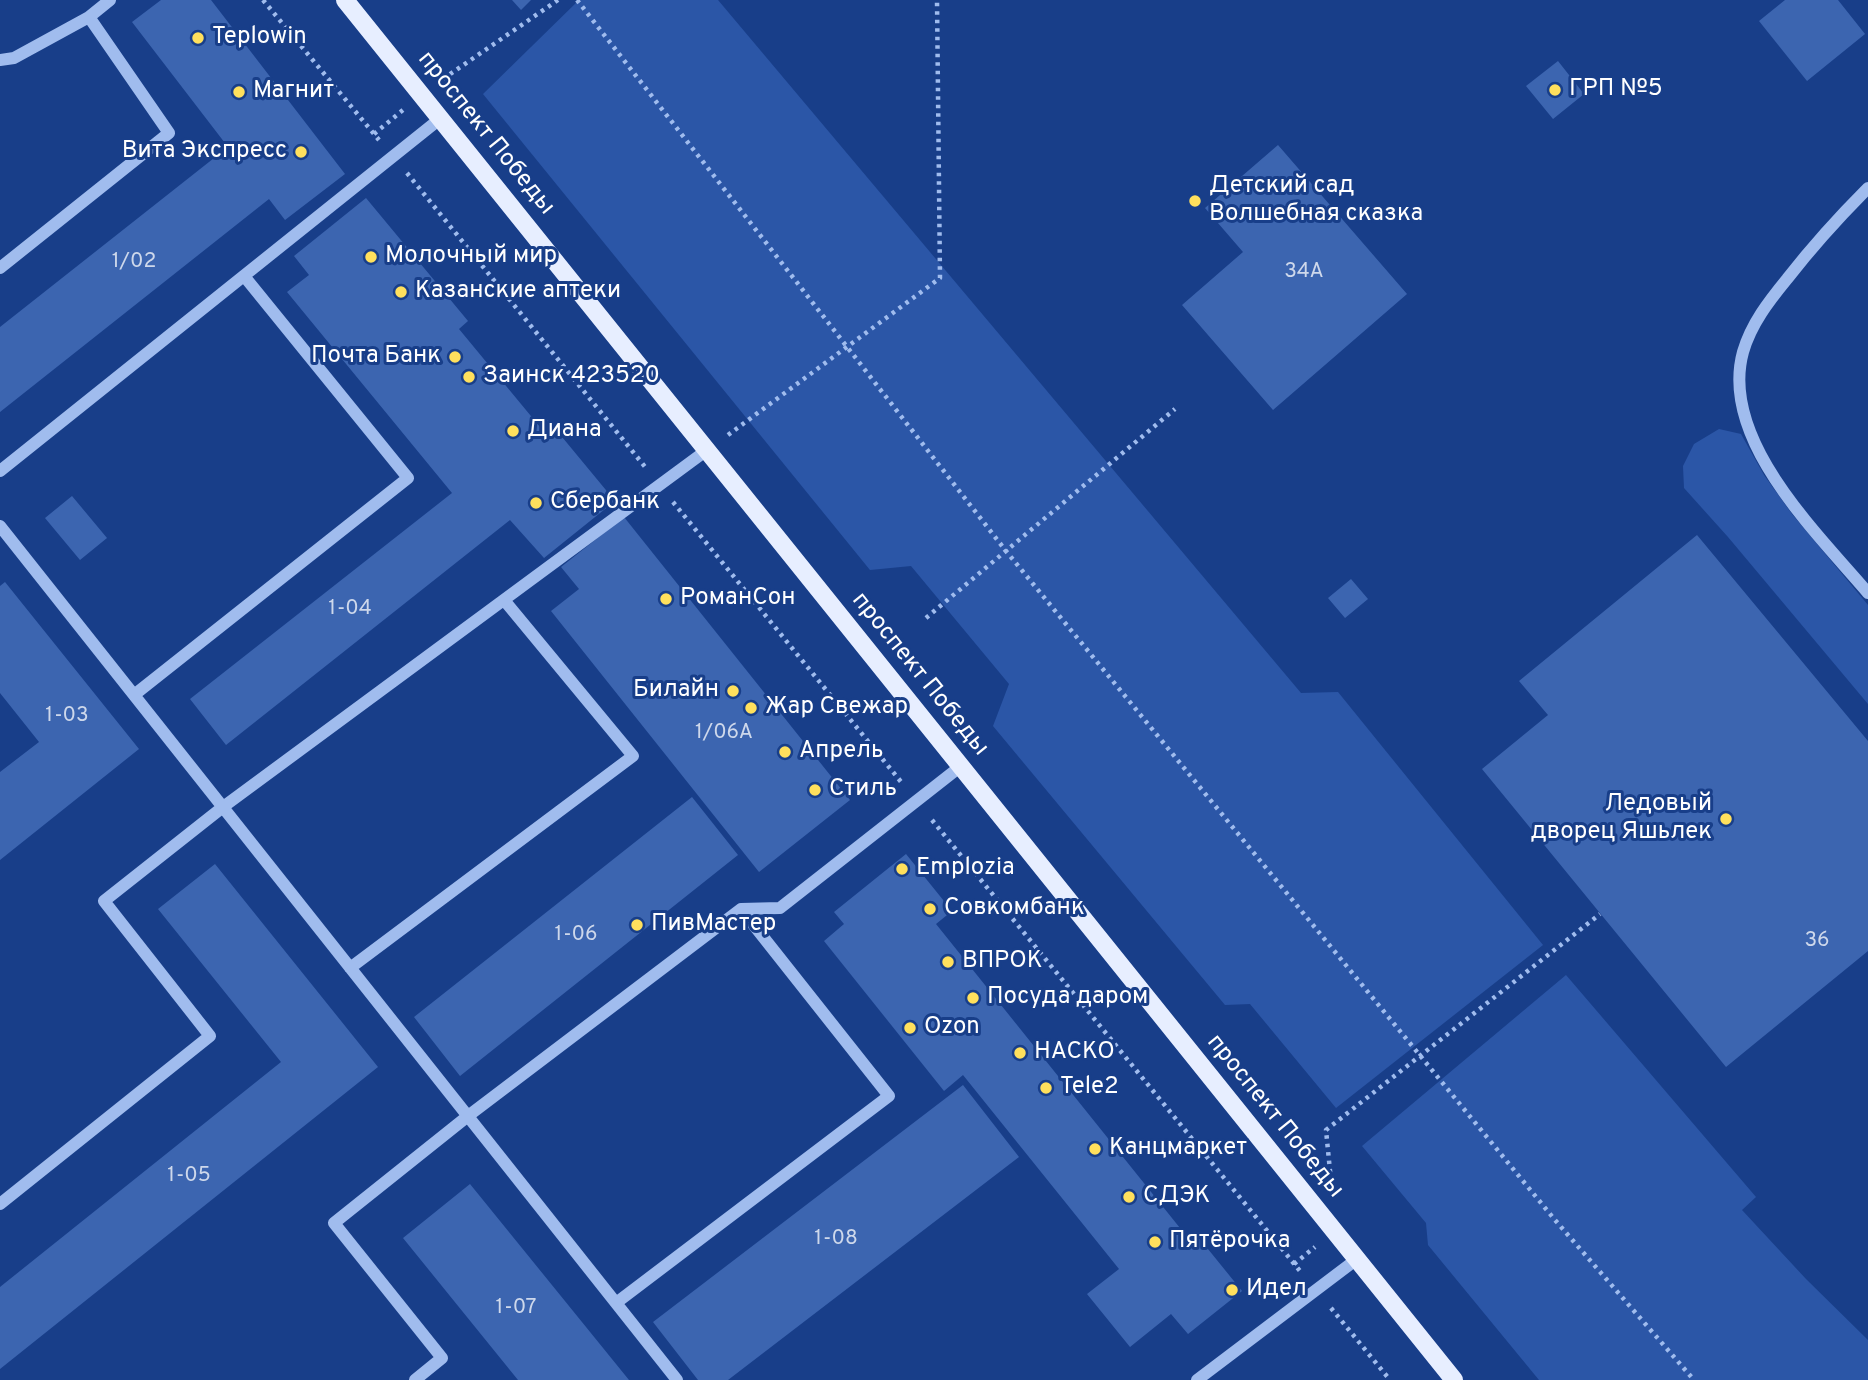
<!DOCTYPE html>
<html>
<head>
<meta charset="utf-8">
<style>
  body { margin:0 }
  canvas { display:block; background:#183e89 }
</style>
</head>
<body>
<canvas width="1868" height="1380"></canvas>
<script>
const g = document.querySelector('canvas').getContext('2d');
g.lineJoin = 'round';
function paint(path, color) {
  g.fillStyle = color;
  g.fill(path, 'evenodd');
}
function strokePath(path, color, width, dash) {
  g.strokeStyle = color;
  g.lineWidth = width;
  g.lineCap = dash ? 'butt' : 'round';
  g.setLineDash(dash || []);
  g.stroke(path);
}
function write(font, color, halo, rows, align = 'center') {
  g.font = font + ' Overpass,sans-serif';
  g.lineWidth = 6;
  g.setLineDash([]);
  g.textBaseline = 'middle';
  g.strokeStyle = halo;
  g.fillStyle = color;
  for (const [text, x, y, turn = 0] of rows) {
    g.save();
    g.translate(x, y);
    g.rotate((+turn || 0) * Math.PI / 180);
    g.textAlign = isNaN(turn) ? turn : align;
    if (halo) g.strokeText(text, 0, 0);
    g.fillText(text, 0, 0);
    g.restore();
  }
}
const green = new Path2D(`
  M579,0H718L1301,693L1338,692L1543,945L1336,1108L1250,1004L1225,1005L993,726L1009,684L911,566L870,570L483,94Z
  M1719,429L1741,434L1764,475L1792,514L1868,605V704L1728,537L1684,488L1683,466L1694,444Z
  M1566,975L1756,1197L1742,1210L1806,1279L1868,1340V1380H1539L1428,1245L1426,1223L1362,1146Z`);
const building = new Path2D(`
  M161,0H211L345,174L285,220L269,199L0,412V327L228,147L132,22Z
  M512,0H531L521,10Z
  M1785,0H1838L1865,34L1807,81L1759,21Z
  M1558,61L1584,94L1553,119L1526,86Z
  M1278,145L1407,294L1273,410L1182,305L1243,252L1205,208Z
  M366,198L468,321L459,329L540,427L548,420L615,501L544,558L510,520L226,745L190,699L452,493L287,292L309,275L294,256Z
  M72,496L107,538L80,560L45,518Z
  M624,517L850,800L759,872L551,611L579,589L561,567Z
  M1697,535L1868,741V951L1726,1067L1482,769L1548,715L1519,681Z
  M1351,579L1368,599L1345,618L1328,598Z
  M5,582L139,749L0,860V772L39,742L0,693V586Z
  M692,797L738,855L460,1076L414,1017Z
  M906,854L952,911L936,924L1188,1238L1195,1233L1242,1291L1188,1334L1171,1314L1130,1347L1087,1294L1119,1269L963,1075L944,1091L824,941L844,924L834,912Z
  M215,864L378,1067L0,1369V1287L281,1062L158,909Z
  M963,1085L1019,1157L728,1380H698L653,1322Z
  M470,1184L629,1380H518L403,1238Z`);
const path = new Path2D(`
  M263,0L379,140
  M577,0L1006,551L1555,1220L1694,1380
  M443,79L558,0
  M374,134L403,110
  M407,173L646,468
  M728,435L940,278L937,0
  M673,502L902,783
  M926,618L1175,409
  M932,820L1300,1271
  M1331,1181L1326,1130L1600,914
  M1294,1264L1315,1247
  M1331,1308L1390,1380`);
const minor = new Path2D(`
  M0,60L14,58L89,17L110,0
  M1868,188C1839,217 1812,247 1787,279C1769,301 1751,324 1743,352C1719,439 1817,533 1868,593
  M0,268L169,133L89,17
  M0,471L441,118
  M0,526L677,1380
  M134,695L408,478L244,276
  M350,968L633,756L504,600
  M0,1204L210,1036L104,901L223,807L707,450
  M616,1303L889,1096L741,909
  M415,1380L442,1358L334,1223L468,1116L741,909L780,908L961,766
  M1197,1380L1357,1259`);
const major = new Path2D(`
  M345,0L1454,1380`);
const markers = [
  [198,38,7,"#ffe05d"],
  [1555,90,7,"#ffe05d"],
  [239,92,7,"#ffe05d"],
  [301,152,7,"#ffe05d"],
  [1195,201,7,"#ffe05d"],
  [371,257,7,"#ffe05d"],
  [401,292,7,"#ffe05d"],
  [455,357,7,"#ffe05d"],
  [469,377,7,"#ffe05d"],
  [513,431,7,"#ffe05d"],
  [536,503,7,"#ffe05d"],
  [666,599,7,"#ffe05d"],
  [733,691,7,"#ffe05d"],
  [751,708,7,"#ffe05d"],
  [785,752,7,"#ffe05d"],
  [815,790,7,"#ffe05d"],
  [1726,819,7,"#ffe05d"],
  [902,869,7,"#ffe05d"],
  [930,909,7,"#ffe05d"],
  [637,925,7,"#ffe05d"],
  [948,962,7,"#ffe05d"],
  [973,998,7,"#ffe05d"],
  [910,1028,7,"#ffe05d"],
  [1020,1053,7,"#ffe05d"],
  [1046,1088,7,"#ffe05d"],
  [1095,1149,7,"#ffe05d"],
  [1129,1197,7,"#ffe05d"],
  [1155,1242,7,"#ffe05d"],
  [1232,1290,7,"#ffe05d"]
];
const numberNames = [
  ["1/02",134,263],
  ["34А",1304,273],
  ["1-04",350,610],
  ["1-03",67,717],
  ["1/06А",724,734],
  ["1-06",576,936],
  ["36",1817,942],
  ["1-05",189,1177],
  ["1-08",836,1240],
  ["1-07",516,1309]
];
const poiNames = [
  ["Teplowin",212,38],
  ["ГРП №5",1569,90],
  ["Магнит",253,92],
  ["Вита Экспресс",287,152,"right"],
  ["Детский сад",1209,187],
  ["Волшебная сказка",1209,215],
  ["Молочный мир",385,257],
  ["Казанские аптеки",415,292],
  ["Почта Банк",441,357,"right"],
  ["Заинск 423520",483,377],
  ["Диана",527,431],
  ["Сбербанк",550,503],
  ["РоманСон",680,599],
  ["Билайн",719,691,"right"],
  ["Жар Свежар",765,708],
  ["Апрель",799,752],
  ["Стиль",829,790],
  ["Ледовый",1712,805,"right"],
  ["дворец Яшьлек",1712,833,"right"],
  ["Emplozia",916,869],
  ["Совкомбанк",944,909],
  ["ПивМастер",651,925],
  ["ВПРОК",962,962],
  ["Посуда даром",987,998],
  ["Ozon",924,1028],
  ["НАСКО",1034,1053],
  ["Tele2",1060,1088],
  ["Канцмаркет",1109,1149],
  ["СДЭК",1143,1197],
  ["Пятёрочка",1169,1242],
  ["Идел",1246,1290]
];
const streetNames = [
  ["проспект Победы",485,134,51],
  ["проспект Победы",919,675,51],
  ["проспект Победы",1274,1117,51]
];
paint(green, '#2b56a7');
paint(building, '#3c65b0');
strokePath(path, '#a0bcee', 4.5, [3.5, 5]);
strokePath(minor, '#a0bcee', 12);
strokePath(major, '#e7eeff', 18);
for (const [x, y, r, color] of markers) {
  const dot = new Path2D();
  dot.arc(x, y, r, 0, 2 * Math.PI);
  g.fillStyle = color;
  g.fill(dot);
  strokePath(dot, '#183e89', 2.5);
}
write('21px', '#ced8eb', null, numberNames);
write('24px', '#fff', '#183e89', poiNames, 'left');
write('24px', '#fff', '#183e89', streetNames);
</script>
</body>
</html>
